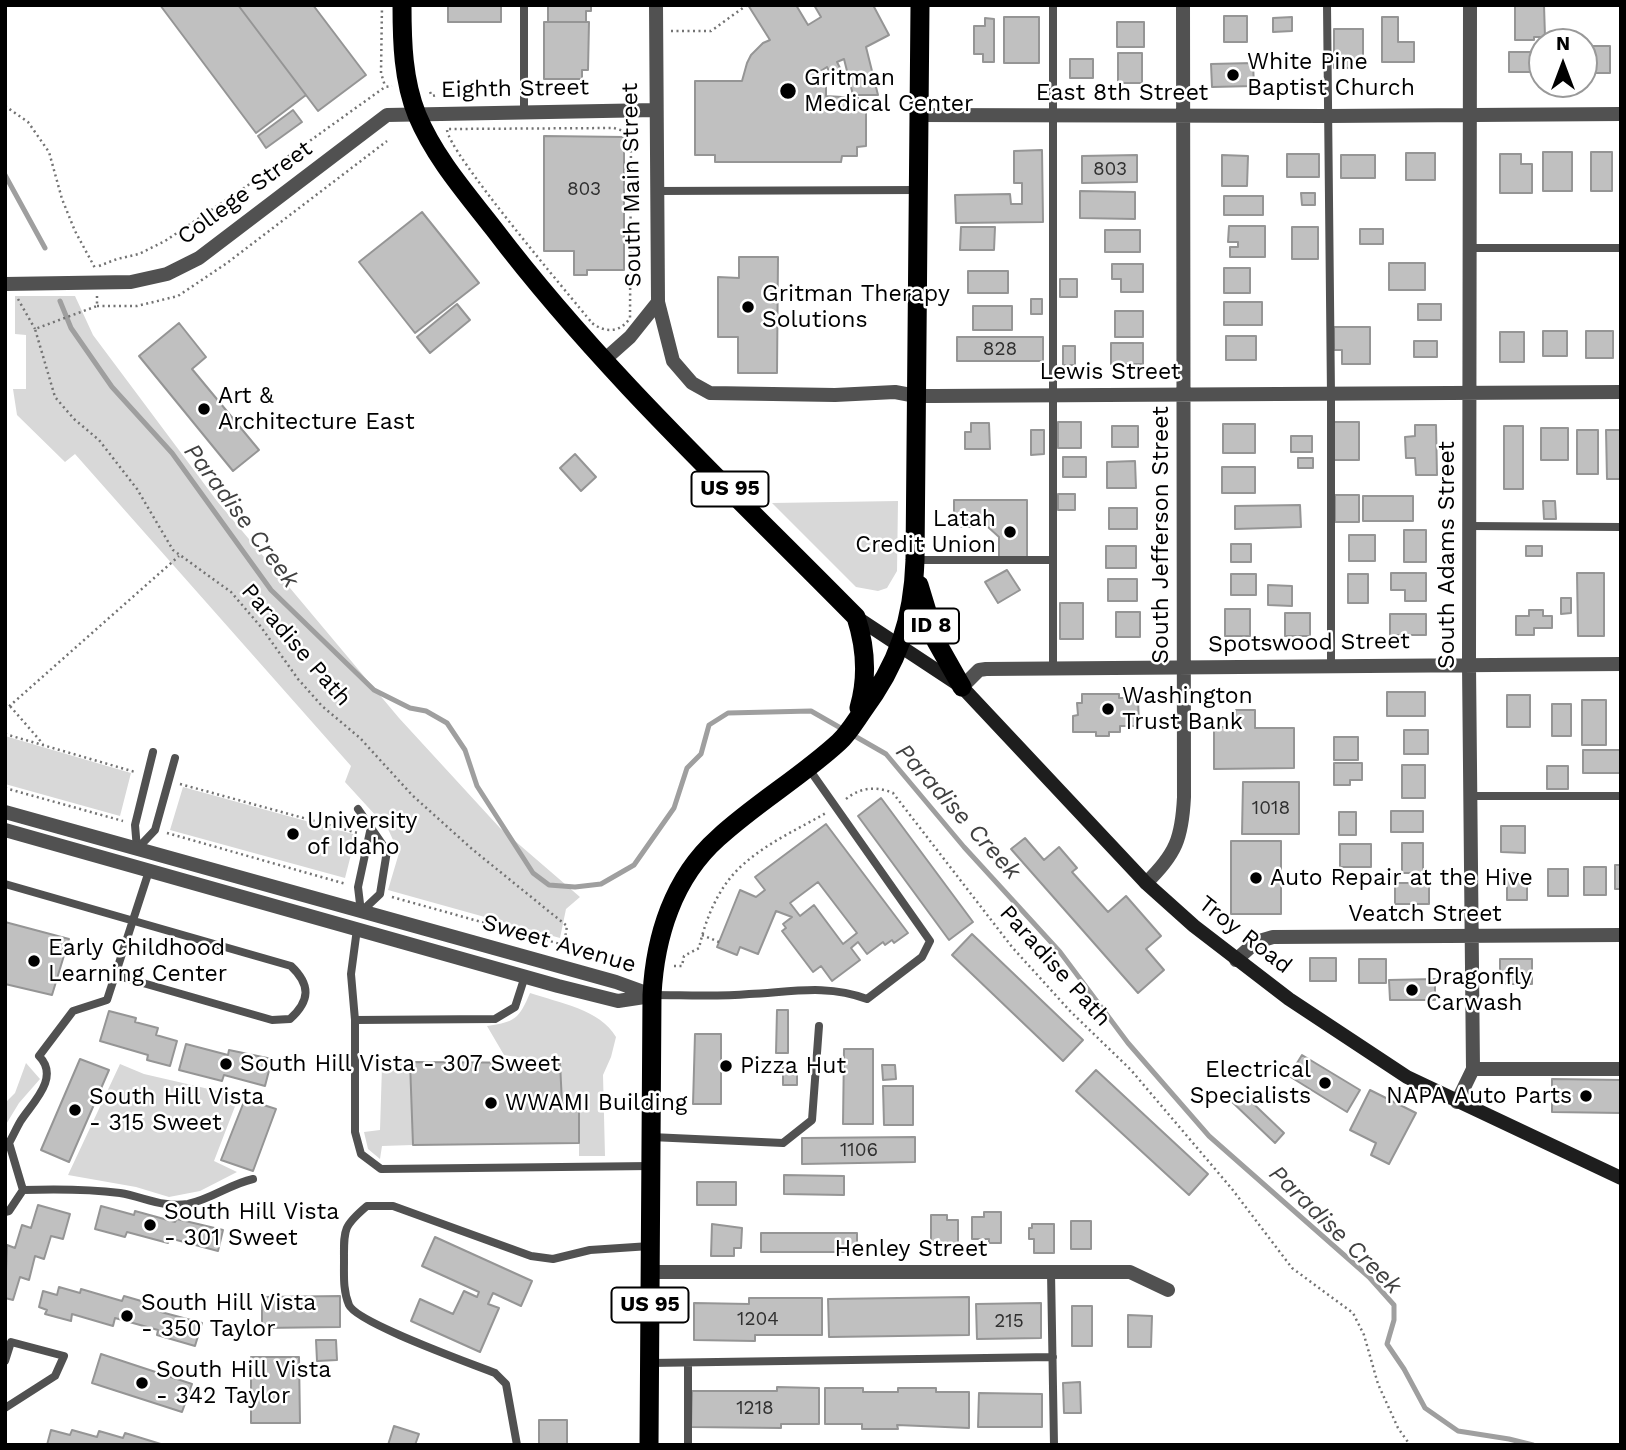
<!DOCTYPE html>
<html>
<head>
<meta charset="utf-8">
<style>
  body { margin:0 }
  #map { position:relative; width:1626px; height:1450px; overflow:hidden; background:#fff; font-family:"Work Sans",sans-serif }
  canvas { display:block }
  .frame { position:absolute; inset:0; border:7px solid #000; pointer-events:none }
  .north { position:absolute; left:1528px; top:28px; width:70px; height:70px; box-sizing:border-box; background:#fff; border:2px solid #999; border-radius:50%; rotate:0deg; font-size:19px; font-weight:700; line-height:28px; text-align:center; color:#000 }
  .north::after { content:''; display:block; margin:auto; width:24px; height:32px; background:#000; clip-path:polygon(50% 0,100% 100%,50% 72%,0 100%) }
</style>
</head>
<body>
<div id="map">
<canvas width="1626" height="1450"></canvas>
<div class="frame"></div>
<div class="north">N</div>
</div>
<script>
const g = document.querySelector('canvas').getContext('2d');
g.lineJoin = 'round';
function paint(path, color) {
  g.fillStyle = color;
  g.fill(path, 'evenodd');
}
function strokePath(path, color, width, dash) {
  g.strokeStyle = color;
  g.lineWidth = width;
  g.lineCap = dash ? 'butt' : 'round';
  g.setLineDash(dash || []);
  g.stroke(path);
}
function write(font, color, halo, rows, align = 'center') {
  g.font = font + ' "Work Sans",sans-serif';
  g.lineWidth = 5;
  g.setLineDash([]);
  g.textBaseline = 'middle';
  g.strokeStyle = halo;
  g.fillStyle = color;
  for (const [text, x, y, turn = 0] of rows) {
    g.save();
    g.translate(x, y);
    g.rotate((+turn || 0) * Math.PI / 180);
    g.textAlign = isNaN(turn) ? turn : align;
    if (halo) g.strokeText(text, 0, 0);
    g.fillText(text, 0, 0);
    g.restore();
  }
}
const green = new Path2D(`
  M15,296H75L93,335L217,501L399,718L500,828L580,897L566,909L560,938L388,890L399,853L388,829L345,782L351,766L75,454L65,462L17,415L13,389H26V335L15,334Z
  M898,501L897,571L887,588L878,591L856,587L772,503Z
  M5,736L131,773L120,816L5,784Z
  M183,787L353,834L355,839L345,878L170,830Z
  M530,993C559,1003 600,1009 616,1037L611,1057L603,1075L605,1156H579V1104L562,1103L560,1064L504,1055L487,1026C515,1022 519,1019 530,993Z
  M410,1062L413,1145L382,1146L380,1159L368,1149L364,1132L380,1130L382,1066Z
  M26,1063L40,1079L19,1103L5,1126V1103L15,1093Z
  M120,1064L144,1074L239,1096L214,1161L237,1172L200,1191L169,1197L136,1187L68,1175Z`);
const stream = new Path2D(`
  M5,175L45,248
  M60,301L71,328L112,387L172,453L271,590L374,690L410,708L426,711L447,723L465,750L477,786L533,873L549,885L575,887L601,884L634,865L674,808L687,768L701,754L709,725L728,713L811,711L886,754L964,847L1060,952L1128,1043L1209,1136L1369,1277L1394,1305V1320L1387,1344L1404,1369L1425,1408L1458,1431L1509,1439L1533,1445`);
const building = new Path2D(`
  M160,5H238L306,95L256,133Z
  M238,5H313L366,75L318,111Z
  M448,5H501V22H448Z
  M548,5H591V11H586V22H548Z
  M748,5H796L808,25L821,17L814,5H873L889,35L866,47L878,95H853L844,59L837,62L840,68L830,73L827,67L819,72L826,81V96L858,98V108H866V146L857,147V156H842L841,162H715V155H695V81H742L747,63L751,55L763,43L770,40Z
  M1515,5H1544L1545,37H1534V40H1515Z
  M1224,16H1247V42H1224Z
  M1004,17H1039V63H1004Z
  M1292,17V31L1273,32V18Z
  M1382,17H1398V42H1414V62H1382Z
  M985,18L994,19V62H983V54H974V26H985Z
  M544,22H589L588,70H582V79H544Z
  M1117,22H1144V47H1117Z
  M1334,29H1363V68H1334Z
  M1584,46H1610V73H1584Z
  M1509,52H1542V72H1509Z
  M1118,53H1142V83H1118Z
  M1070,59H1093V78H1070Z
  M1253,63L1254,86L1212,87L1211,64Z
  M293,110L302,122L266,148L258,136Z
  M544,136L624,137V270H587V275H574V251H544Z
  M1042,150L1043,222L956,223L955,195L1010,194L1011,204H1022V183H1014V151Z
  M1543,152H1572V191H1543Z
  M1591,152H1612V191H1591Z
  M1406,153H1435V180H1406Z
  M1287,154H1319V177H1287Z
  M1500,154H1521V164H1532V193H1500Z
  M1137,155V182L1082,183V156Z
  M1222,155L1248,156L1247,186H1222Z
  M1341,155H1375V178H1341Z
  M1080,191L1135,192V219L1080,218Z
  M1301,193H1315V205H1302Z
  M1224,196H1263V215H1224Z
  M422,212L479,283L415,333L359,262Z
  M1229,226H1265V257H1230V247H1238V242H1228Z
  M961,227H995L994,250H960Z
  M1292,227H1318V259H1292Z
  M1360,229H1383V244H1360Z
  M1105,230H1140V252H1105Z
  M739,257H778L777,373H738V337H718V277L739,278Z
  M1389,263H1425V290H1389Z
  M1112,264H1143V292H1121V279H1112Z
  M1224,268H1250V293H1224Z
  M968,271H1008V293H968Z
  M1060,279H1077V297H1060Z
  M1031,299H1042V314H1031Z
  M1224,302H1262V325H1224Z
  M457,304L470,320L430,353L417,337Z
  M1418,304H1441V320H1418Z
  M973,306H1012V330H973Z
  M1115,311H1143V337H1115Z
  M179,323L206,357L192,369L259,450L233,471L139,356Z
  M1334,327H1370V364H1342V350H1334Z
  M1543,331H1567V356H1543Z
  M1586,331H1613V358H1586Z
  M1500,332H1524V362H1500Z
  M1226,336H1256V360H1226Z
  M957,337H1043V361H957Z
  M1414,341H1437V357H1414Z
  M1111,343H1143V364H1111Z
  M1063,346H1075V365H1063Z
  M1058,422H1081V448H1058Z
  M1333,422H1359V460H1333Z
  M971,423H989L990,449H965V432H971Z
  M1223,424H1255V453H1223Z
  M1415,425H1436L1437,475H1416L1415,458H1406L1405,437L1415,436Z
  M1112,426H1138V447H1112Z
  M1504,426H1523V489H1504Z
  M1541,428H1568V460H1541Z
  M1031,430H1044V454L1031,455Z
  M1577,430H1598V474H1577Z
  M1606,430H1621V479H1607Z
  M1291,436H1312V452H1291Z
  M575,454L596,477L581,491L560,468Z
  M1063,457H1086V477H1063Z
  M1298,458H1313V468H1298Z
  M1135,461L1136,488H1107V462Z
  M1222,467H1255V493H1222Z
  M1058,494H1075V510H1058Z
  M1335,495H1359V522H1335Z
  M1363,496H1413V521H1363Z
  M954,500H1027V557H999V537L988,527H954Z
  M1543,501H1555L1556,519H1544Z
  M1300,505L1301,527L1235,529V506Z
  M1109,508H1137V529H1109Z
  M1404,530H1426V562H1404Z
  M1349,535H1375V561H1349Z
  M1231,544H1251V562H1231Z
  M1106,546H1136V568H1106Z
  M1526,546H1542V556H1526Z
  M1007,570L1020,590L998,603L985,582Z
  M1391,573H1426V601H1405V590H1391Z
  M1577,573H1604V636H1578Z
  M1231,574H1256V595H1231Z
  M1348,574H1368V603H1348Z
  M1108,579H1137V601H1108Z
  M1268,585L1292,586V606L1268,605Z
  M1561,598H1571V613L1561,614Z
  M1060,603H1083V639H1060Z
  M1225,609H1250V636H1225Z
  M1529,610H1543V616H1552V628H1534V635H1516V616H1529Z
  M1116,612H1140V637H1116Z
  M1285,613H1310V636H1285Z
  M1390,614H1426V635H1390Z
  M1387,692H1425V716H1387Z
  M1082,694H1119V698H1138L1139,726H1120V732H1109V736H1096V732H1073V716L1078,715L1077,703H1082Z
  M1507,695H1530V727H1507Z
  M1582,700H1606V745H1582Z
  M1552,704H1571V736H1552Z
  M1236,710H1255V728H1294V768L1214,769V727H1235Z
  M1404,730H1428V754H1404Z
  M1334,737H1358V760H1334Z
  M1583,750H1621V773H1583Z
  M1334,763H1362V780H1350V785H1334Z
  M1402,765H1425V798H1402Z
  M1547,766H1568V789H1547Z
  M1243,782H1299V834H1242Z
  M881,798L973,922L949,940L858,816Z
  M1391,811H1423V832H1391Z
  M1339,812H1356V835H1339Z
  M826,824L908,933L894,943L892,940L885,945L883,942L867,954L858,942L851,948L860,960L832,981L821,966L813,972L782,931L786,928L783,924L792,917L776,911L758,954L740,947L737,955L717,947L740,890L756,897L765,890L755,877ZM818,882L857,933L843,944L814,905L800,916L790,903Z
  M1501,826H1525V853L1501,852Z
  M1025,838L1044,860L1059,847L1077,868L1072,872L1108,912L1126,896L1161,936L1146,949L1164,970L1138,993L1011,849Z
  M1231,841H1281V914H1231Z
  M1402,843H1423V873H1402Z
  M1340,844H1371V867H1340Z
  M1615,865H1621V889H1615Z
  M1584,867H1606V895H1584Z
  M1548,869H1568V896H1548Z
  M1507,873H1527V900H1507Z
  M1395,883H1429V904H1395Z
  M5,922L69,939L52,995L5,984Z
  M972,934L1083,1040L1063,1061L952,955Z
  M1310,958H1336V981H1310Z
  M1359,959H1386V983H1359Z
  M1500,959H1532V984H1500Z
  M1435,979V1000H1390L1389,980Z
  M777,1010H788V1053H776Z
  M109,1011L136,1018L135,1022L158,1028L156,1035L177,1041L170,1066L147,1060L148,1055L100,1041Z
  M695,1034H721V1104H693Z
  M186,1044L228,1055L229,1050L272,1059L265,1086L224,1075L222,1081L179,1070Z
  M844,1049H873V1124H843Z
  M1302,1055L1360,1090L1347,1112L1289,1076Z
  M80,1059L109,1070L69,1162L41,1150Z
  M410,1062L560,1063L562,1103L579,1104V1143L413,1145Z
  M882,1065H895L896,1079L883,1080Z
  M783,1068H797V1085H783Z
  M1096,1070L1208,1174L1189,1195L1076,1091Z
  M1552,1079L1621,1080V1113L1552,1112Z
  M883,1086H913V1125H884Z
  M1239,1090L1284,1133L1275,1143L1230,1100Z
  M1370,1090L1416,1113L1389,1164L1371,1155L1376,1143L1350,1130Z
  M245,1099L276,1109L253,1171L221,1160Z
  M915,1137V1162L802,1164V1138Z
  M784,1175L844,1176V1195L784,1194Z
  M697,1182H736V1205H697Z
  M38,1205L70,1214L63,1239L51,1236L44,1259L35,1256L29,1280L20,1277L13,1300L5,1298L7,1245L15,1248L22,1225L31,1228Z
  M101,1206L134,1215L135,1211L175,1222L177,1219L223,1230L218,1251L169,1238L168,1243L127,1232L125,1237L95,1229Z
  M984,1212H1001V1243H989V1239H972V1217H984Z
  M931,1215H947V1220H958V1244H931Z
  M1071,1221H1091V1249H1071Z
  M712,1224L742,1228L741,1248H734V1256H711Z
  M1032,1224H1054V1253H1034V1239H1029V1228H1032Z
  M761,1233H857V1252H761Z
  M435,1237L532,1281L521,1306L493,1293L488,1304L499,1308L480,1352L411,1321L420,1299L453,1314L464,1291L477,1297L479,1292L422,1266Z
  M59,1287L80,1293L81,1289L122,1301L124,1296L162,1307L161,1312L202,1323L195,1346L157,1335L158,1330L115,1318L113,1326L72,1314L71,1321L45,1314L47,1310L39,1307L43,1291L57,1295Z
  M340,1296V1327L262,1328V1297Z
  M969,1297V1335L829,1337L828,1299Z
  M749,1298H822V1335H755V1341L694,1340V1303L749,1304Z
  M1041,1303V1338L977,1339L976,1304Z
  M1072,1306H1092V1346H1072Z
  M1128,1315L1152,1316L1151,1347H1128Z
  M316,1340H336L337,1360L317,1361Z
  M101,1354L192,1384L182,1412L92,1383Z
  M251,1357H299L300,1423H251Z
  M1080,1382L1081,1413H1064L1063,1383Z
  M777,1387L819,1388V1424H781V1428L691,1427L692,1391H777Z
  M825,1388H863V1392H898V1388H936V1392H969V1428L897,1425L898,1429H862V1424H825Z
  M979,1393L1042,1394V1427H978Z
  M539,1420H567V1445H539Z
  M394,1426L419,1434L415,1445H388Z
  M51,1430L70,1435L72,1430L97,1437L99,1431L123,1438L125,1433L164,1445H47Z`);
const path = new Path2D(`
  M382,5L381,73L385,86
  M671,31H711L747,5
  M430,92L432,96L437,95
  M5,106L28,122L49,152L62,199L75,231L95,268
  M614,128L627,132L631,141L630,318C620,333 605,333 592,323C571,297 446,150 447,129Z
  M99,266L117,259L139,254L165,241L244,188L385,87L392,86
  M97,296V306L35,329L55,397L74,419L99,440L137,489L173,550L231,592L261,627L298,679L322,706L360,738L412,795L472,849L567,926L564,945L571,954
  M18,299L35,329
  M97,306H137L178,296L227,263L387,141
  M5,705L10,706L43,744
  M5,710L179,556
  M5,734L135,772
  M180,784L358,833
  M5,788L123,821
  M846,799C861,787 876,786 893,793L1012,947L1070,1011L1131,1070L1232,1189L1292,1268L1353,1313L1364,1335L1378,1384L1398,1428L1410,1445
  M167,833L346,884
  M392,897L564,945
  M702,935L719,942
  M607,962L613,960L616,964L636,965
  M674,966H682L684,956L699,948C706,917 720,883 746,862C769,842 800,828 826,813`);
const service = new Path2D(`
  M524,5V112
  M1327,5L1331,395V666
  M657,191L916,190
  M1471,248H1621
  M1470,526L1621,527
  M915,560H1053
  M1053,668V5
  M1470,796H1621
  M358,809L387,851L380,894L362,911
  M137,849L155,830L175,758
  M137,849L135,825L153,752
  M5,884L291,966C311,985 310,1001 290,1019L272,1020L115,975
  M361,912L358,887L371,827
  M525,976L515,1007L495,1019L355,1020V1132L361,1154L381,1169L651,1166
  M652,995C684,995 717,997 749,994C791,992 827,984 867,999L922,957L930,941L809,769
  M355,1020L351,974L357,929
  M651,1137L783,1143L812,1120L819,1026
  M23,1190C55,1189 88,1189 120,1193C144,1197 163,1208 188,1204C212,1199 230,1184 253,1179
  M5,1212L9,1211L23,1190L9,1143C13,1136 16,1129 20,1122C31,1104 61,1078 39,1056L73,1011L107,1000L149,871
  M1051,1272L1054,1445
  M5,1361L11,1342L64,1356L55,1376L5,1408
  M650,1363L1053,1357
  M688,1363V1445
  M517,1445L506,1384L495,1373C470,1363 357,1323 349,1305C343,1291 344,1276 344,1262C344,1230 342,1227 367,1206H393L531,1256L553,1259L590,1250L650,1246`);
const minor = new Path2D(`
  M656,5L658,302L673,361L692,383L710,393L835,395L895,392L916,396H935L1621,392
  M918,115L1328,116L1621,114
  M5,284L131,282L167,274L199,258L387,115L656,110
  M603,361L630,337L658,302
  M962,687L979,670L986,669L1621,664
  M5,812L616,982L652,995
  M5,830L558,986L618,1001L651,996
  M1146,883C1176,854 1182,838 1184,797L1183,5
  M1236,960L1256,942L1273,937L1621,935
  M1473,1069H1621
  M1457,1102L1473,1069L1469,665L1470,5
  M650,1272H1130L1168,1290`);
const secondary = new Path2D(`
  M856,617L962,687L1146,883L1194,926L1289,999L1407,1077L1621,1178`);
const trunk = new Path2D(`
  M402,5C402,42 403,80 417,115C435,158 466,193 494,229C601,370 732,491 856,617C866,648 868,677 859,708
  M919,585L936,641L962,687
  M649,1445L652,995C655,937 673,878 718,838C756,803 801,777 839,742C848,734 855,722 862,712C898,664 913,620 915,560L920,5`);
const markers = [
  [1233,75,7,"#000"],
  [788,91,9,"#000"],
  [748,307,7,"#000"],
  [204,409,7,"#000"],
  [1010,532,7,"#000"],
  [1108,709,7,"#000"],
  [293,834,7,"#000"],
  [1256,878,7,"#000"],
  [34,961,7,"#000"],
  [1412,990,7,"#000"],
  [226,1064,7,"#000"],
  [726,1066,7,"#000"],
  [1325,1083,7,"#000"],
  [1586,1096,7,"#000"],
  [491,1103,7,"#000"],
  [75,1110,7,"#000"],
  [150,1225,7,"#000"],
  [127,1316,7,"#000"],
  [142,1383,7,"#000"]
];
const numberNames = [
  ["803",1110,169],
  ["803",584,189],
  ["828",1000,349],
  ["1018",1271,808],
  ["1106",859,1150],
  ["1204",758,1319],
  ["215",1009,1321],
  ["1218",755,1408]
];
const shields = [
  [730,489,77],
  [931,626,56],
  [650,1305,77]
];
const shieldNames = [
  ["US 95",730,489],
  ["ID 8",931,626],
  ["US 95",650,1305]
];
const poiNames = [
  ["White Pine",1247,62],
  ["Baptist Church",1247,88],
  ["Gritman",804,78],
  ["Medical Center",804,104],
  ["Gritman Therapy",762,294],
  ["Solutions",762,320],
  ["Art &",218,396],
  ["Architecture East",218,422],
  ["Latah",996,519,"right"],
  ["Credit Union",996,545,"right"],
  ["Washington",1122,696],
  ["Trust Bank",1122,722],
  ["University",307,821],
  ["of Idaho",307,847],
  ["Auto Repair at the Hive",1270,878],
  ["Early Childhood",48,948],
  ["Learning Center",48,974],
  ["Dragonfly",1426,977],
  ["Carwash",1426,1003],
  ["South Hill Vista - 307 Sweet",240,1064],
  ["Pizza Hut",740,1066],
  ["Electrical",1311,1070,"right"],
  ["Specialists",1311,1096,"right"],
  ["NAPA Auto Parts",1572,1096,"right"],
  ["South Hill Vista",89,1097],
  ["- 315 Sweet",89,1123],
  ["WWAMI Building",505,1103],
  ["South Hill Vista",164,1212],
  ["- 301 Sweet",164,1238],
  ["South Hill Vista",141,1303],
  ["- 350 Taylor",141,1329],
  ["South Hill Vista",156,1370],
  ["- 342 Taylor",156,1396]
];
const streetNames = [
  ["Eighth Street",515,89,-1],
  ["East 8th Street",1122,93],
  ["South Main Street",632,185,-91],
  ["College Street",245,193,-36],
  ["Lewis Street",1110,372],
  ["South Jefferson Street",1161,535,-90],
  ["South Adams Street",1447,555,-90],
  ["Spotswood Street",1309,643,-1],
  ["Paradise Path",296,645,49],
  ["Veatch Street",1425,914],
  ["Troy Road",1245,935,38],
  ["Sweet Avenue",559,944,16],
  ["Paradise Path",1055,966,48],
  ["Henley Street",911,1249]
];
const waterNames = [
  ["Paradise Creek",241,516,53],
  ["Paradise Creek",958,812,48],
  ["Paradise Creek",1335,1230,44]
];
paint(green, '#d8d8d8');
strokePath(stream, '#9f9f9f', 5);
paint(building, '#c0c0c0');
strokePath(building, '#959595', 2);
strokePath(path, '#737373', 2.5, [2, 3.5]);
strokePath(service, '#515151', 8);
strokePath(minor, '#515151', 14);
strokePath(secondary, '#1e1e1e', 14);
strokePath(trunk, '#000', 19);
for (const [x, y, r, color] of markers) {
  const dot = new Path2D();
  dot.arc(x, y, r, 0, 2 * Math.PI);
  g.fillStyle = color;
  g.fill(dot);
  strokePath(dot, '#fff', 2.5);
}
write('19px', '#303030', null, numberNames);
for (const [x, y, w] of shields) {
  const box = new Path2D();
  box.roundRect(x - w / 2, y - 17.5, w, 35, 5);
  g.fillStyle = '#fff';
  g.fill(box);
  strokePath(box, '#000', 2);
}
write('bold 21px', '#000', null, shieldNames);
write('23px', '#000', '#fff', poiNames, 'left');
write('23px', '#000', '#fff', streetNames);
write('italic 24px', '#404040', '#fff', waterNames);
</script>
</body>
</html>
